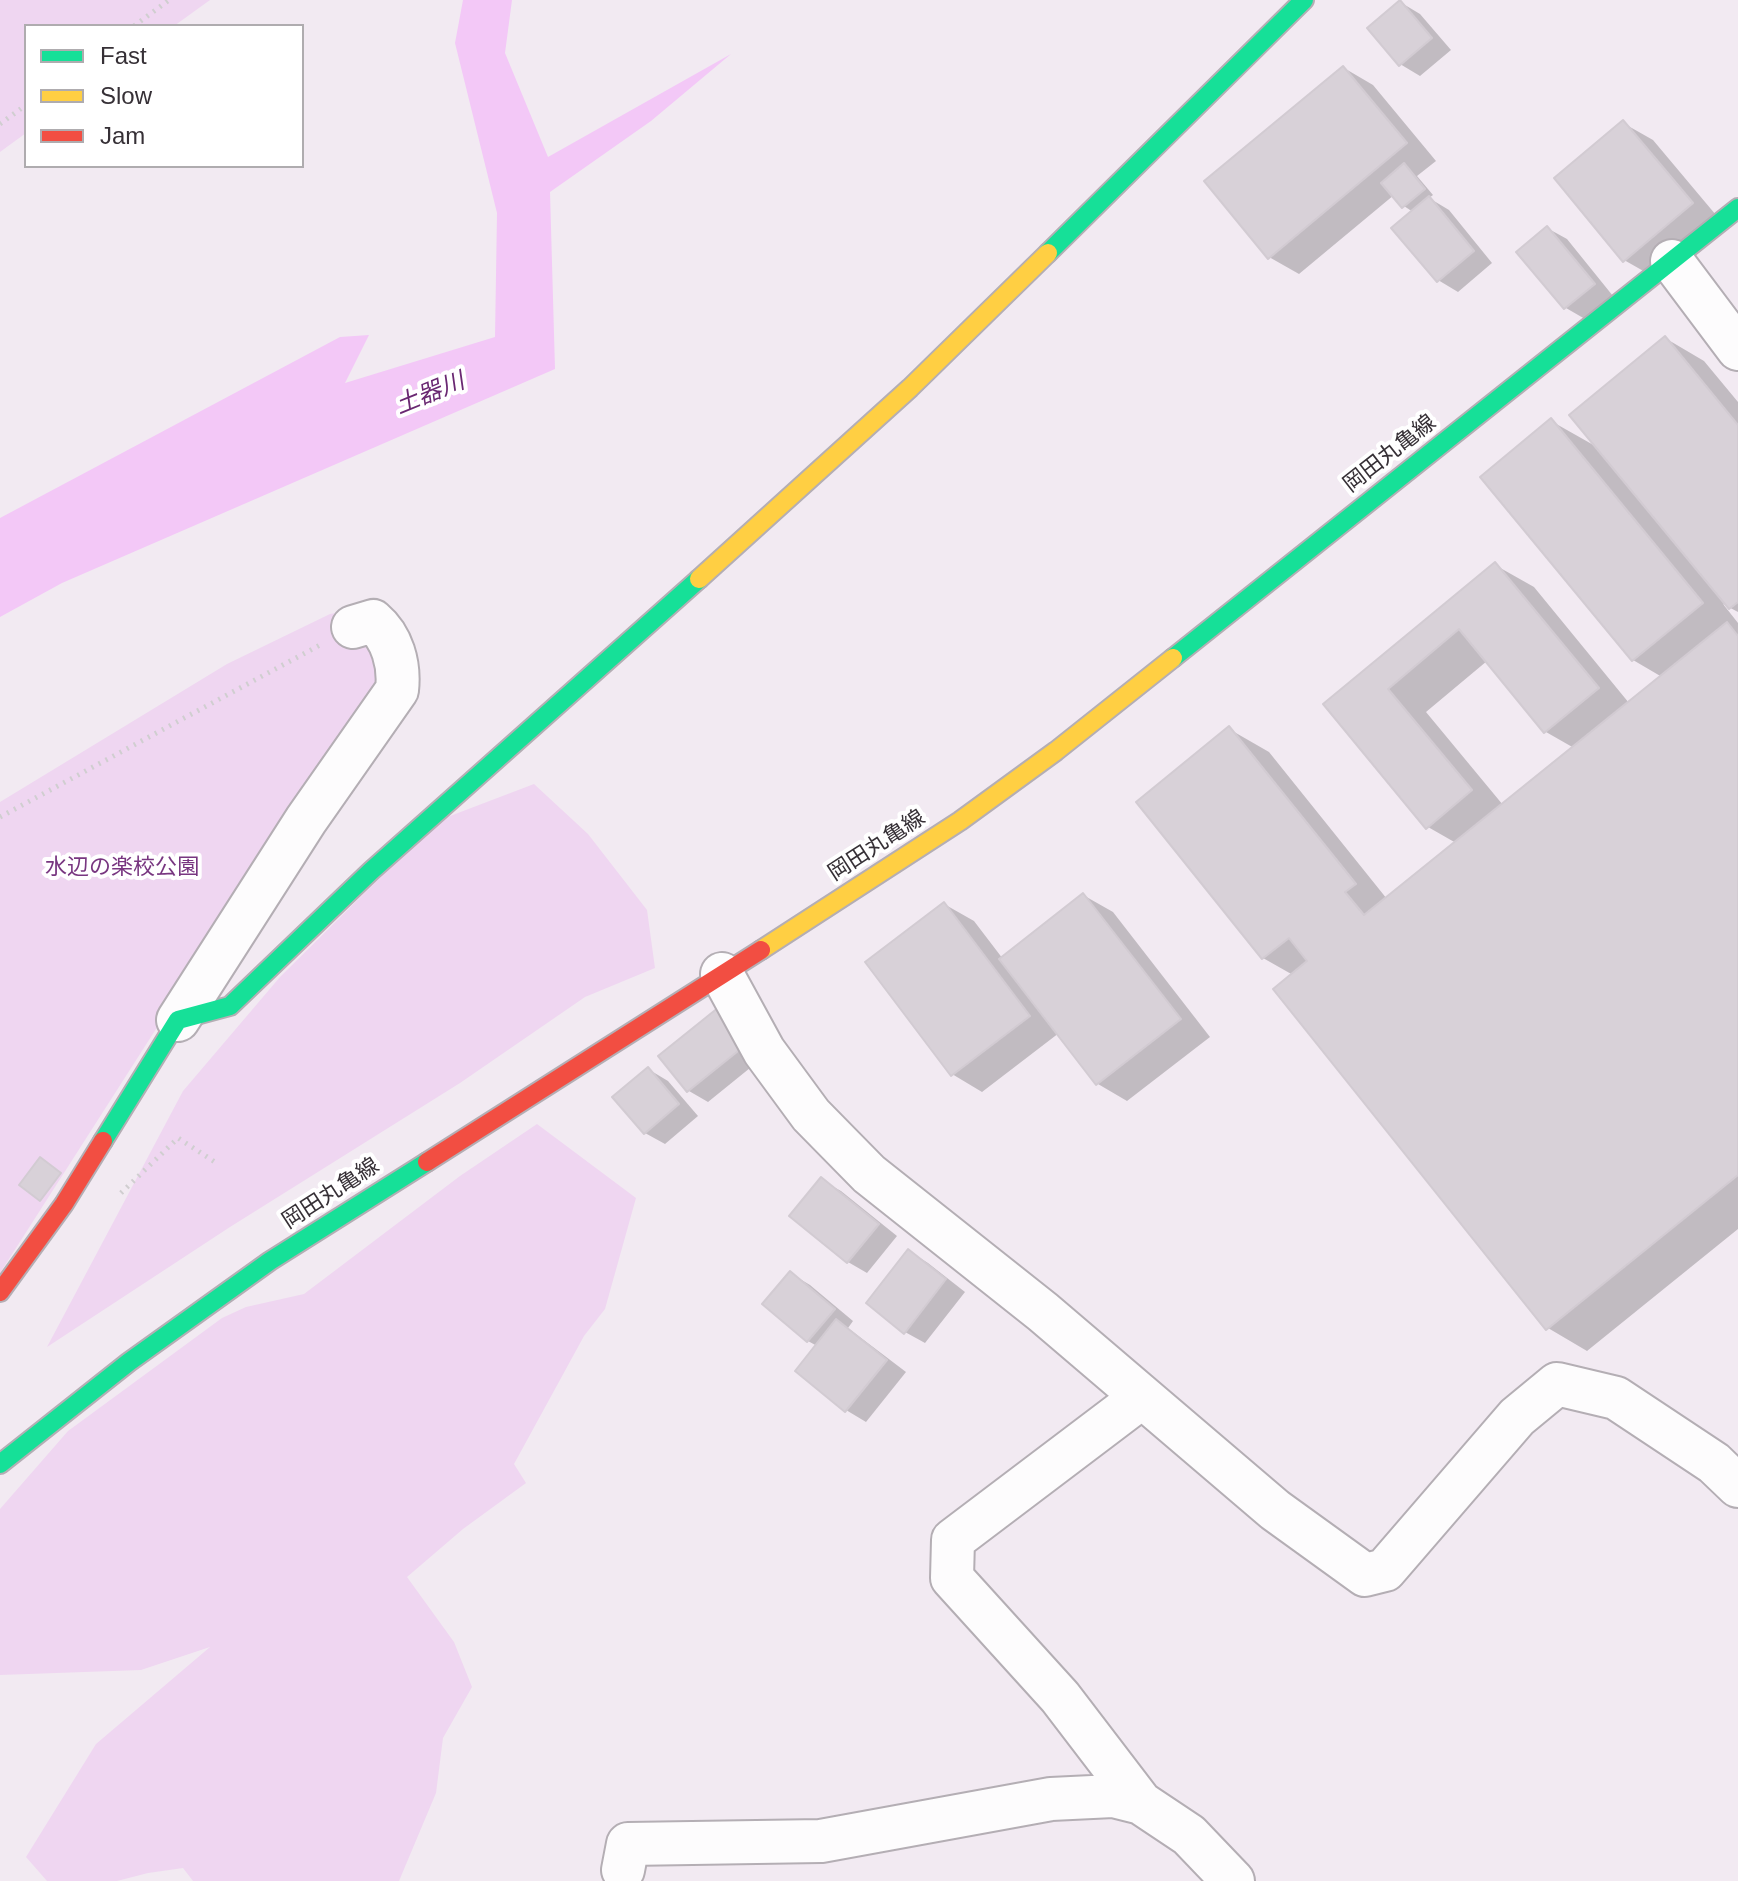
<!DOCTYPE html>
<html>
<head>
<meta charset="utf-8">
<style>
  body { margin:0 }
  #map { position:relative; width:1738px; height:1881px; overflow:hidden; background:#f2eaf2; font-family:Helvetica,sans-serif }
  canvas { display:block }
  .legend { position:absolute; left:24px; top:24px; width:280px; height:144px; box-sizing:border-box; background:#fff; border:2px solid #afacaf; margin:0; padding:10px 14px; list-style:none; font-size:24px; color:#363036 }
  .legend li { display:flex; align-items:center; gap:16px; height:40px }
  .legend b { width:40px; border:2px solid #afacaf }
</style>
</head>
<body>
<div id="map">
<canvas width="1738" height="1881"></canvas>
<ul class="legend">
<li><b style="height:10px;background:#16e098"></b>Fast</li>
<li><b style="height:10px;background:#ffcf43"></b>Slow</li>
<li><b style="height:10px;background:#f24e42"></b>Jam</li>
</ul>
</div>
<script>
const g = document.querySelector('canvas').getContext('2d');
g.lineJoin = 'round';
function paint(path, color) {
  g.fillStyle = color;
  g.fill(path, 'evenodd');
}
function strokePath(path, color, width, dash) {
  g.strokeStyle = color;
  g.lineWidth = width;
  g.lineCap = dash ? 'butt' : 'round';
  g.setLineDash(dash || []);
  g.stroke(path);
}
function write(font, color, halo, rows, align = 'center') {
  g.font = font + ' Helvetica,"Noto Sans JP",sans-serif';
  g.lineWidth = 8;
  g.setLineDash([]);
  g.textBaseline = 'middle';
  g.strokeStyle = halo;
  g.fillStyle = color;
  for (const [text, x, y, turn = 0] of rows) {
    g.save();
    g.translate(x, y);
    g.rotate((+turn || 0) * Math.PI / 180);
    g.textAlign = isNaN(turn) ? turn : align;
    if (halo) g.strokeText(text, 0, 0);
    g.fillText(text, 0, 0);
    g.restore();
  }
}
const green = new Path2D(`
  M0,0H210L174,26H26V133L0,152Z
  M346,611L390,663L0,1273V802L227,664L330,614Z
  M534,784L588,834L647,910L655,968L585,997L460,1083L230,1227L47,1347L183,1091L280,977L437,821Z
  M537,1124L636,1198L605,1309L584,1336L514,1464L526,1483L463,1529L407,1577L454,1642L472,1687L443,1738L436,1793L399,1881H193L183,1868L148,1873L117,1881H47L26,1857L96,1744L210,1647L141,1670L0,1675V1509L68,1431L222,1318L246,1307L304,1294L460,1176Z`);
const water = new Path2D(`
  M463,0H512L505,53L548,157L731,54L651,121L550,192L555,369L62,583L0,617V518L340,337L369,335L345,383L495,337L497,213L455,43Z`);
const shadow = new Path2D(`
  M1400,2L1420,14L1451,50L1420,76L1400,64Z
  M1344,68L1373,85L1436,161L1417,176L1433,195L1429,198L1449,210L1492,263L1458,292L1438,280L1413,212L1404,206L1394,195L1299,274L1269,257Z
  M1623,123L1653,140L1721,221L1654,277L1624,260Z
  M1547,228L1567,239L1613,296L1585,319L1566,308Z
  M1665,338L1704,361L1738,402V612L1723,604L1738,623V1229L1587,1351L1548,1328L1293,975L1263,958L1229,729L1269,752L1387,899L1456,843L1428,827L1326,704L1495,565L1534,587L1629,703L1662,677L1633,660L1551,421L1597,447ZM1487,661L1546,732L1574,748L1503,805L1426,712Z
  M1083,895L1113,912L1210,1037L1127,1101L1098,1084L1059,1033L982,1092L952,1074L944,904L974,921L1003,959Z
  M724,1005L771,1051L708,1102L689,1091L661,1056Z
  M648,1069L668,1081L698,1116L665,1144L645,1133Z
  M821,1180L841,1191L897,1236L867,1273L848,1262Z
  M909,1251L928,1263L965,1292L925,1343L905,1332Z
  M790,1273L810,1285L853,1321L848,1328L906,1372L866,1422L846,1410L817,1346L808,1341Z`);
const building = new Path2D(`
  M1400,0L1432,38L1399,66L1367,28Z
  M1343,66L1407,143L1268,259L1204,181Z
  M1623,120L1693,203L1623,262L1554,178Z
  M1404,163L1425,189L1402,208L1381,183Z
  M1429,196L1474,251L1437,282L1391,228Z
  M1547,226L1595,284L1564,309L1516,252Z
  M1665,336L1738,425V602L1729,609L1569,415Z
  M1551,418L1703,603L1632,661L1480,477Z
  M1495,562L1599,688L1544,733L1459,629L1388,689L1472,790L1426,829L1323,704Z
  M1727,622L1738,636V1175L1546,1330L1273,989L1307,961L1289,938L1262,959L1136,802L1229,726L1356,884L1345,892L1364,915Z
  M1083,893L1181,1019L1096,1085L999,959Z
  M944,902L1030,1016L951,1076L865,962Z
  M724,1003L753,1039L687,1092L658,1056Z
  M648,1067L679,1104L644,1134L612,1097Z
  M40,1157L61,1173L40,1201L19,1185Z
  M821,1177L879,1224L847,1263L789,1216Z
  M908,1249L946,1279L904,1334L866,1303Z
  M790,1271L835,1309L807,1342L762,1304Z
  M836,1319L887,1360L845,1412L795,1371Z`);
const path = new Path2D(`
  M134,26L169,0
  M0,124L26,105
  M0,817L320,645
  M121,1193L178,1138L218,1164`);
const street = new Path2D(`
  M1672,261L1738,349
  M722,974L764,1051L811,1115L869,1174L1043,1312L1275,1510L1365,1575L1385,1570L1517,1417L1557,1384L1616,1398L1714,1463L1738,1486
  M178,1020L306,820L397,690C400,664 392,637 373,621L353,627
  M1141,1803L1060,1697L952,1578L953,1540L1142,1397
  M623,1870L628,1844L821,1841L1051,1799L1113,1796L1141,1803L1189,1835L1233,1881`);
const fast = new Path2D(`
  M1048,253L1304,0
  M1173,658L1738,208
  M103,1141L178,1020L230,1006L371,871L699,579
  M0,1464L129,1362L270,1261L427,1162`);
const slow = new Path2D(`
  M699,579L910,388L1048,253
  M761,950L960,821L1056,751L1173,658`);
const jam = new Path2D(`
  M427,1162L761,950
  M0,1292L64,1204L103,1141`);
const streetNames = [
  ["岡田丸亀線",1390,454,-38],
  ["岡田丸亀線",877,846,-33],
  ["岡田丸亀線",331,1194,-33]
];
const parkNames = [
  ["水辺の楽校公園",122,868]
];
const waterNames = [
  ["土器川",430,394,-22]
];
paint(green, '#efd6f1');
paint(water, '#f3c8f7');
paint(shadow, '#0003');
paint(building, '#d8d1d8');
strokePath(building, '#d2cbd2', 2);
strokePath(street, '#b4aeb4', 46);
strokePath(fast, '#b4aeb4', 22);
strokePath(slow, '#b4aeb4', 22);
strokePath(jam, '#b4aeb4', 22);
strokePath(path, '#d0ced0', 5, [2, 6]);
strokePath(street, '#fdfcfd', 42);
strokePath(fast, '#16e098', 18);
strokePath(slow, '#ffcf43', 18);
strokePath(jam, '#f24e42', 18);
write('22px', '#363036', '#fff', streetNames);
write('22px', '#783680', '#fff', parkNames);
write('italic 24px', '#6a2872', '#fff', waterNames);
</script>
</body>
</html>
